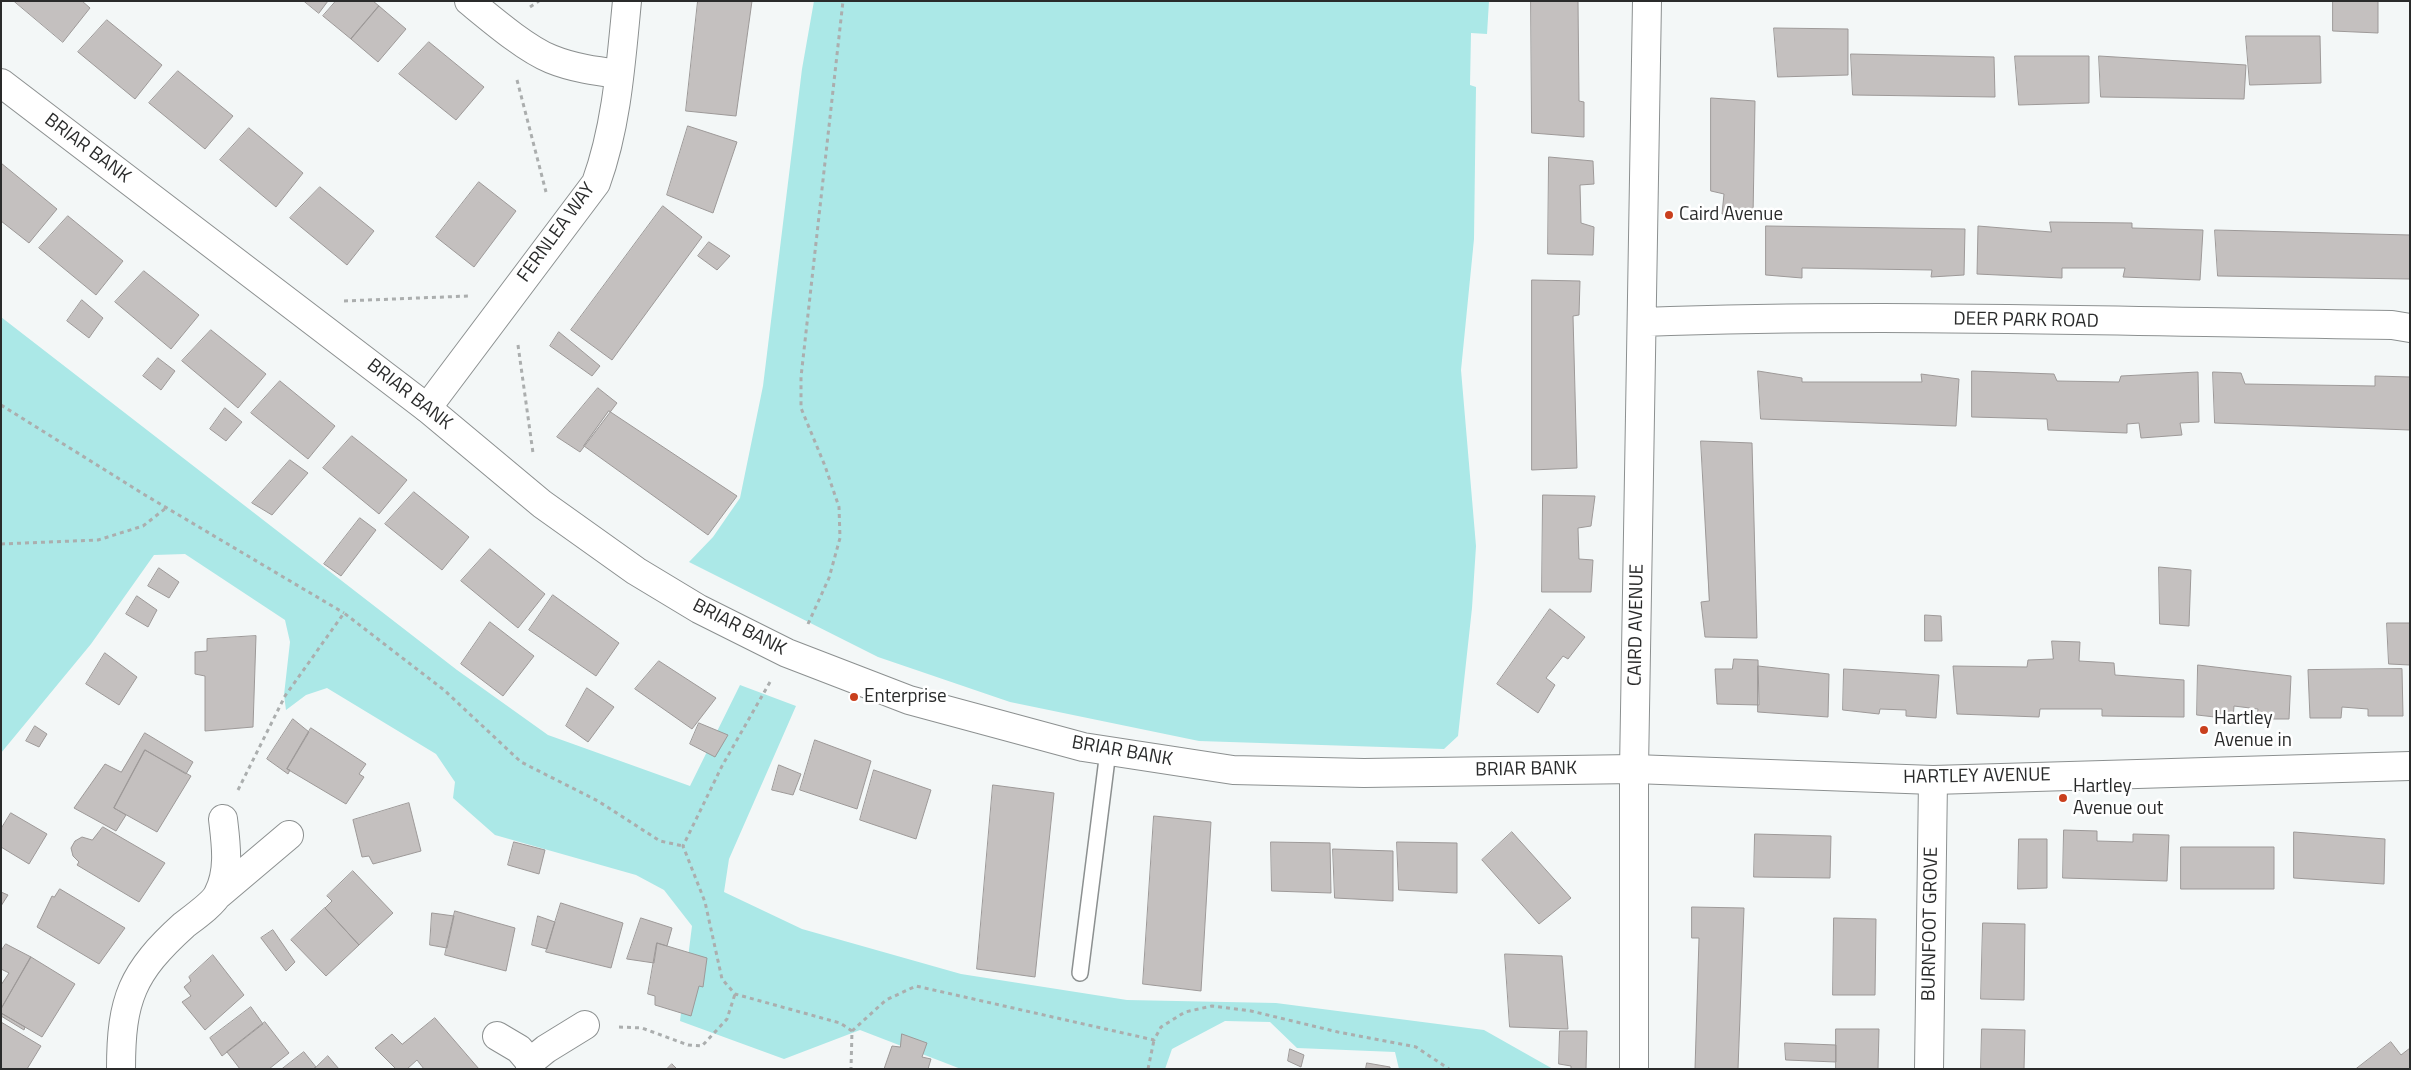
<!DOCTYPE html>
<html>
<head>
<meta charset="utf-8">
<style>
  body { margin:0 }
  #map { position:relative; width:2411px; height:1070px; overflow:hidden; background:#f3f7f7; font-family:"Titillium Web",sans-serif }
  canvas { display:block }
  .frame { position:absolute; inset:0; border:2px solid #2a2b2b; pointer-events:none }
</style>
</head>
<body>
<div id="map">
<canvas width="2411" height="1070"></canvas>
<div class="frame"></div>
</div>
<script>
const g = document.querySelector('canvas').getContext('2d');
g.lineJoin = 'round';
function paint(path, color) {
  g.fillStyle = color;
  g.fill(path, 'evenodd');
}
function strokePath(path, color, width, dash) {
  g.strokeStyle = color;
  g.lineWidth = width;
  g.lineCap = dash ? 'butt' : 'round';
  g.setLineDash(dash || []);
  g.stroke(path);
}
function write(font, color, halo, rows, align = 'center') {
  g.font = font + ' "Titillium Web",sans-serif';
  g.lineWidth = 5;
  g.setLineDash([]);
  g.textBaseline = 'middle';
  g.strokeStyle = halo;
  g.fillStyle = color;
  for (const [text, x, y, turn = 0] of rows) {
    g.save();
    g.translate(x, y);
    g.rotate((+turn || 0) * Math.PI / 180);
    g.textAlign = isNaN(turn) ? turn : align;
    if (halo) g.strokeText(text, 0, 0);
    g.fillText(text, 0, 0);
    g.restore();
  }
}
const green = new Path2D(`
  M814,1H1489L1487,34L1471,33L1470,85L1476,87L1474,239L1461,370L1476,546L1472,608L1458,736L1444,749L1199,741L1010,702L878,657L689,562L713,537L740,498L763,386L802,69Z
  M1,317L457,670L548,735L690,786L740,685L796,706L729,859L724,892L802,929L961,974L1127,1000L1276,1003L1484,1030L1553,1069H1399L1395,1052L1297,1048L1270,1022L1225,1021L1172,1049L1165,1069H961L860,1030L784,1059L680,1021L692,926L664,890L636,875L495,835L453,798L455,782L436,754L327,688L306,695L286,710L284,695L290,642L285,620L185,554L154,555L91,644L1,753Z`);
const building = new Path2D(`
  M14,1H82L90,8L63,42Z
  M304,1H328L319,13Z
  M336,1H373L379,6L351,39L323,16Z
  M698,1H752L736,116L686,111Z
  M1531,1H1578L1579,101L1584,102V137L1532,133Z
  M2333,1H2378V33L2333,31Z
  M379,6L406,29L378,62L351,39Z
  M107,20L162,65L135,99L78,52Z
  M1774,28L1848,29V75L1778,77Z
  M2246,36H2320L2321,83L2250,85Z
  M429,42L484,87L456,120L399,74Z
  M1851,54L1994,57L1995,97L1853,95Z
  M2015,56H2089V103L2019,105Z
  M2099,56L2246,65L2244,99L2101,97Z
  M178,71L233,116L205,149L149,103Z
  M1711,98L1755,101L1753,217L1722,214L1724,194L1711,191Z
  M688,126L737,142L713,213L667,195Z
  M249,128L303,173L276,207L220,160Z
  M1549,157L1593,161L1594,184L1580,185L1581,223L1594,227L1593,255L1548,254Z
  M1,163L57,209L29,243L1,221Z
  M479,182L516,211L474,267L436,237Z
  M320,187L374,231L347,265L290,218Z
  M663,206L702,237L612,360L571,330Z
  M68,216L123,261L96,295L39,248Z
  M2050,222L2132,223V228L2203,230L2200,280L2123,277L2125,268H2062V278L1977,274L1978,226L2051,232Z
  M1766,226L1965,229L1964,275L1931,277L1932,270L1802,268V278L1766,275Z
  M2215,230L2410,235V279L2218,276Z
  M709,242L730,256L717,270L698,256Z
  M144,271L199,315L171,349L115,302Z
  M1532,280L1580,281L1579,315L1573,316L1577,468L1532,470Z
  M82,300L103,318L89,338L67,321Z
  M211,330L266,374L238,408L182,361Z
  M559,332L600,366L592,376L550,346Z
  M158,358L175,371L161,390L143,376Z
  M1758,371L1802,378V382H1922L1921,374L1959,379L1956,426L1761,419Z
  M1972,371L2054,374L2057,381L2119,382L2121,376L2198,372L2199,422L2180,423L2182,435L2141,438L2139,423L2127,424V433L2048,430L2047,419L1972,417Z
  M2213,372L2241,373L2245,384L2375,386V376L2410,377V430L2215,423Z
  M280,381L335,426L308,459L251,413Z
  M598,388L617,403L580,452L557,437Z
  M225,408L242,422L226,441L210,429Z
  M609,411L737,496L708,535L584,446Z
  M352,436L407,480L379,514L323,468Z
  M1701,441L1752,443L1757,638L1705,637L1701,602L1709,601Z
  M290,460L308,473L272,515L252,503Z
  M414,492L469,537L442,570L385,524Z
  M1543,495L1595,496L1591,526L1578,528L1579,559L1593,560L1591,592H1542Z
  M360,518L376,530L341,576L324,564Z
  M490,549L545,594L518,628L461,581Z
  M2159,567L2191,570L2189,626L2160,624Z
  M159,568L179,582L169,598L148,586Z
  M553,595L619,643L596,676L529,630Z
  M137,596L157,610L148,627L126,614Z
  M1550,609L1585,637L1568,659L1563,656L1546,678L1555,685L1538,713L1497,684Z
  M1925,615L1941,616L1942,641H1925Z
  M490,622L534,656L503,696L461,664Z
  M2387,623H2410V665L2389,664Z
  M256,636L253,727L205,731V676L195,674V652L207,651V639Z
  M2052,641L2080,642L2079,661L2114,663L2115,675L2184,680V717L2102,716V709H2040L2039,717L1957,714L1953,666L2027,667L2028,660L2053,659Z
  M105,653L137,677L119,705L86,684Z
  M1734,659L1758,660L1759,705L1717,704L1715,669H1732Z
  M659,661L716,698L692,729L635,689Z
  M2198,665L2291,676L2289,719H2257L2258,709L2234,706L2233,719L2197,715Z
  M1758,666L1829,674L1828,717L1758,712Z
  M1844,669L1939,675L1936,718L1906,716V710L1880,709L1879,714L1843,710Z
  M2402,669L2403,716H2368V709L2342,707L2341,718H2310L2308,670Z
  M587,688L614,707L588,742L566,726Z
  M293,719L309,732L287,769L290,770L288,774L267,759Z
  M699,723L728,735L715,757L690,744Z
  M35,726L47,734L39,747L26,741Z
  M311,728L366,764L359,774L364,777L346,804L287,769Z
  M145,733L193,762L186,774L145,750L114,808L126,815L116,831L74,808L105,764L121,772Z
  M815,740L871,761L857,809L800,790Z
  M145,750L191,776L157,832L114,808Z
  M779,765L801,774L793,795L772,790Z
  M874,770L931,790L916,839L860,820Z
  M993,785L1054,793L1035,977L977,969Z
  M409,803L421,851L373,864L369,856L362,857L353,820Z
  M11,813L47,834L29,864L1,847V829Z
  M1154,816L1211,822L1201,991L1143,984Z
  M103,827L165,863L139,902L77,865L79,862L73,856L71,848L75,841L82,837L92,840Z
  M2064,830L2097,831V841L2133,842V834L2169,835L2167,881L2063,878Z
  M1512,832L1571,898L1539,924L1482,860Z
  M2294,832L2385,839L2384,884L2294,878Z
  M1755,834L1831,836L1830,878L1754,877Z
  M2019,839H2047V888L2018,889Z
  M514,842L545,850L539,874L508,865Z
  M1271,842L1330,843L1331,893L1272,891Z
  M1397,842L1457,843V893L1399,890Z
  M2181,847H2274V889H2181Z
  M1333,849L1393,851V901L1335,898Z
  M353,871L393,913L359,945L325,908L332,901L327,896Z
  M60,889L125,928L99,964L37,927L52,896L54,897Z
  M1,892L8,895L1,906Z
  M561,903L623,923L611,968L546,952Z
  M1692,907L1744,908L1738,1069H1695L1699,938H1692Z
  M325,908L359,945L326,976L291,940Z
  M455,911L515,928L506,971L445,955Z
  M432,913L454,916L447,948L430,945Z
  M538,916L555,922L547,949L532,945Z
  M641,918L672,928L667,946L657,943L654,963L627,959Z
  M1834,918L1876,919L1875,995H1833Z
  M1983,923L2025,924L2024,1000L1981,999Z
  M273,930L295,962L286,971L261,938Z
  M657,943L707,958L703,987L699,986L691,1016L655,1005V996L648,994Z
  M6,944L31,957L1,1009V985L9,973L1,969V951Z
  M1505,954L1562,956L1568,1029L1510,1027Z
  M213,955L244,995L205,1030L182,1002L191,996L184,987L191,981L189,977Z
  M31,957L75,984L42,1037L1,1013V1009Z
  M251,1007L263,1024L222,1056L210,1038Z
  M1,1013L25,1027L24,1030L1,1016Z
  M435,1018L479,1069H424L417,1060L407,1069H396L375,1048L392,1034L402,1044Z
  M1,1022L41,1046L27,1069H1Z
  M265,1022L289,1053L269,1069H240L227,1052Z
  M1836,1029H1879L1878,1069H1836Z
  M1982,1029L2025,1030L2024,1069H1981Z
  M1560,1031H1587L1586,1069H1571V1066L1559,1064Z
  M902,1034L927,1043L922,1057L931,1059L928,1069H884L892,1046L900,1047Z
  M2391,1042L2401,1055L2410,1048V1069H2356Z
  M1785,1043L1836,1045V1062L1786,1060Z
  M1290,1049L1304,1055L1301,1067L1288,1061Z
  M304,1052L316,1067L313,1069H282Z
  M328,1056L339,1069H313L316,1067Z
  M1367,1063L1390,1067V1069H1366Z
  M672,1064L677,1069H667Z`);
const path = new Path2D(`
  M530,7L539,1
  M517,80L546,192
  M344,301L468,296
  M518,345L533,453
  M1,405L145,495L344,613
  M1,544L98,540L143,526L166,508
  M808,624L829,578L840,538L839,507L825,466L801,408V377L843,1
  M770,682L722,766L683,846L705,902L722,979L735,994L840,1023L852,1031L851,1069
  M238,790L285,696L344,613L444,690L521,762L598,801L660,841L683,846
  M619,1027L642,1028L688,1045L702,1046L727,1019L735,994
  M852,1031L886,1000L916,986L1154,1040L1161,1027L1185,1012L1212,1006L1251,1011L1338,1032L1416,1047L1449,1069
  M1148,1069L1154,1040`);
const service = new Path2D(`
  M1080,973L1108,751`);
const minor = new Path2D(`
  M469,1C491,19 526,49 551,59C573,68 596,71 619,74
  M1643,322C1892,313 2143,322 2392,325L2410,328
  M427,408L596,183C617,125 621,62 627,1
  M218,895L289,835
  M497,1036L519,1049L530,1062V1069
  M530,1062L546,1049L585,1025
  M121,1069C121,999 132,972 184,925C193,918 214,903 218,894C230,871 226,844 223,819
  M1634,1069V769L1647,1
  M1929,1069L1933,780`);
const tertiary = new Path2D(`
  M1,83L427,408L542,504L636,571L699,609L787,653L909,700L1083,747L1233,770L1364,773L1634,769L1933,780L2410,766`);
const markers = [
  [1669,215,5,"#c93f1d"],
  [854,697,5,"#c93f1d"],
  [2204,730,5,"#c93f1d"],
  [2063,798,5,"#c93f1d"]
];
const streetNames = [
  ["BRIAR BANK",87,149,37],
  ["FERNLEA WAY",557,233,-54],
  ["DEER PARK ROAD",2026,321,1],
  ["BRIAR BANK",409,395,38],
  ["CAIRD AVENUE",1637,625,-89],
  ["BRIAR BANK",739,628,27],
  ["BRIAR BANK",1122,752,10],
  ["BRIAR BANK",1526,770,-1],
  ["HARTLEY AVENUE",1977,777,-1],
  ["BURNFOOT GROVE",1931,924,-89]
];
const poiNames = [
  ["Caird Avenue",1679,215],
  ["Enterprise",864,697],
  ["Hartley",2214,719],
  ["Avenue in",2214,741],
  ["Hartley",2073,787],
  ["Avenue out",2073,809]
];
paint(green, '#abe8e7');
paint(building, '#c4c0bf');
strokePath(building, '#9d9998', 1);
strokePath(service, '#8c9090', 18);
strokePath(minor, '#8c9090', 30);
strokePath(tertiary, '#8c9090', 30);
strokePath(path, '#abaeae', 3, [4, 4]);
strokePath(service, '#fff', 15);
strokePath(minor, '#fff', 28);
strokePath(tertiary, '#fff', 28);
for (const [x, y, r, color] of markers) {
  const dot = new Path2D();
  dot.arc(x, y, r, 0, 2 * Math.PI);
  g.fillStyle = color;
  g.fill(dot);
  strokePath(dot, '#fff', 2);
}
write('19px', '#2a2b2b', '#fff', streetNames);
write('19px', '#2a2b2b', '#fff', poiNames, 'left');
</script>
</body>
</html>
